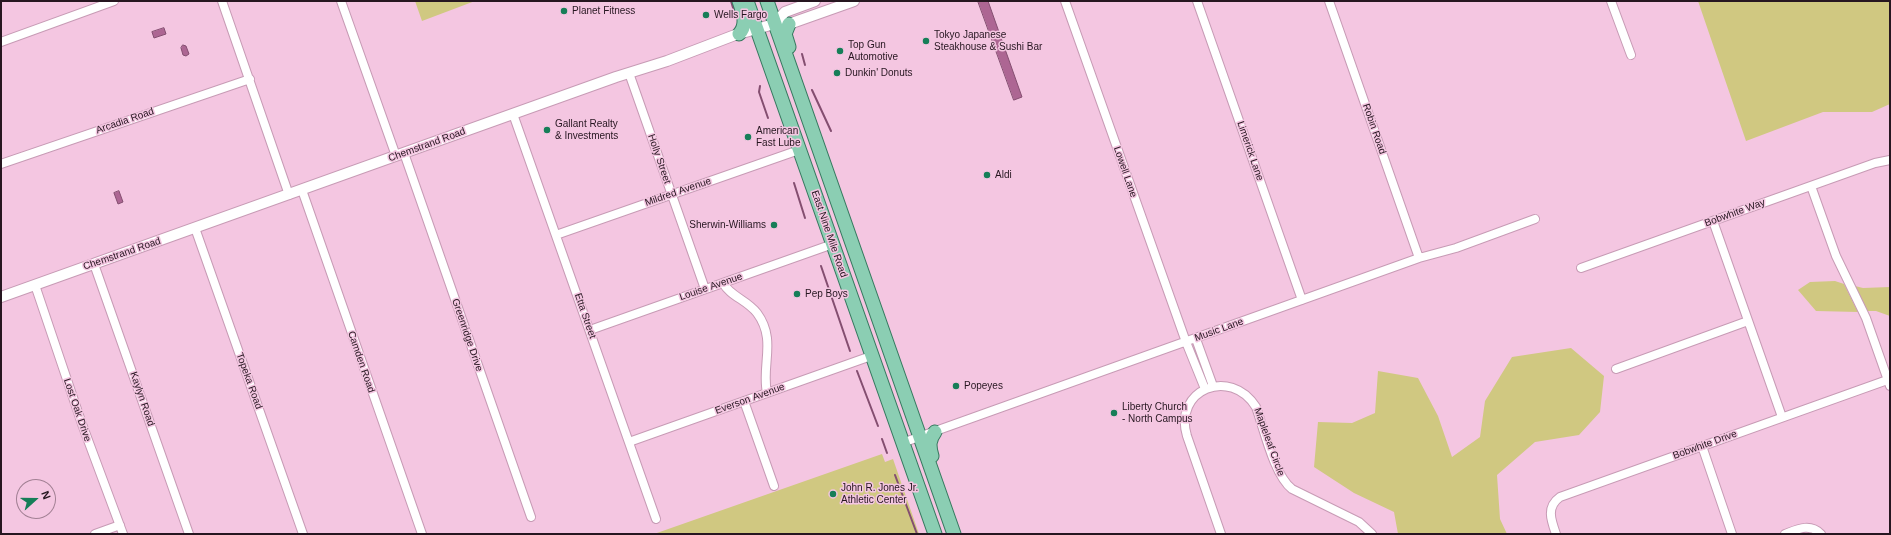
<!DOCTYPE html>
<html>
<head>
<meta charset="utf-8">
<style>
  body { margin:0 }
  #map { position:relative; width:1891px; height:535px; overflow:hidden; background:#f4c6e1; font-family:Helvetica,sans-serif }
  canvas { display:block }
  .frame { position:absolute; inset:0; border:2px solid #261620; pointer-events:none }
  .north { position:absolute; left:16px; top:479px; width:40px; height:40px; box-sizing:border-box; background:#f4c6e1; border:1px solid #a28094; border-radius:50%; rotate:69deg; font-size:11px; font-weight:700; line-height:16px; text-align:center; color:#261620 }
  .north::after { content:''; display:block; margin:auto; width:14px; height:18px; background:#167e58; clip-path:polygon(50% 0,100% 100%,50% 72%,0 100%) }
</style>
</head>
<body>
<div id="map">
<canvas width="1891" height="535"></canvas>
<div class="frame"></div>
<div class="north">N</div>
</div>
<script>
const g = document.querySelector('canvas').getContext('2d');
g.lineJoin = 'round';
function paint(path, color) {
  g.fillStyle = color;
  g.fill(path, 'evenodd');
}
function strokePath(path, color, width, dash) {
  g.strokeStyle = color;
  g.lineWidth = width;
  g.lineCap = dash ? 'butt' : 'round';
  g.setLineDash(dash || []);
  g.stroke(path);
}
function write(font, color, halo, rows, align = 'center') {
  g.font = font + ' Helvetica,sans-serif';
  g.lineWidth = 3;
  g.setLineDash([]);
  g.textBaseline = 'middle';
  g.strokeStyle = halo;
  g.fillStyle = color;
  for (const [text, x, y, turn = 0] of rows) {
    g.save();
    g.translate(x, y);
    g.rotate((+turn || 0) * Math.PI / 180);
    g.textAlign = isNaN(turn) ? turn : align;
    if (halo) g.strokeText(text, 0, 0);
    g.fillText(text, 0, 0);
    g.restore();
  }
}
const green = new Path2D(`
  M415,1H475L422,21Z
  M1698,1H1890V104L1872,112H1823L1746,141Z
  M1835,281L1844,284L1858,312L1816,311L1798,290L1810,282Z
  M1855,286L1863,288L1890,287V316L1876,311H1867Z
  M1571,348L1604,376L1600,412L1579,435L1535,442L1497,475L1500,519L1507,534H1398L1394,512L1354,493L1314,467L1318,422L1352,423L1375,413L1378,371L1418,378L1438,416L1452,457L1480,437L1485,401L1512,357Z
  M882,454L885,462L893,459L919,534H654Z`);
const water = new Path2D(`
  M978,1H988L1022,97L1014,100Z
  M164,28L166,34L154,38L152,32Z
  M183,45L186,46L189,54L186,56L183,55L181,48Z
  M119,191L123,202L118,204L114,193Z`);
const stream = new Path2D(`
  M731,1L736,18
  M802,54L805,65
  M760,86L759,92L768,118
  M812,90L831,131
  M794,183L805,218
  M821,266L850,351
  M857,371L878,426
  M882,439L887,453
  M895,475L917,534`);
const minor = new Path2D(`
  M222,1L289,195
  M341,1L396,156
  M1065,1L1186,342L1205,389
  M1197,1L1302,300
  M1329,1L1419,258
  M1611,1L1631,55
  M1,42L114,1
  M629,73L705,289
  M513,114L656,519
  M404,153L531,517
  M1,164L250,79
  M1811,186L1836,256L1866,318L1890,386
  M302,190L422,534
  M1713,221L1782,417
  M195,228L303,534
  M556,235L799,150
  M94,264L189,534
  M1581,268L1875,163L1890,160
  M723,283C730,296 747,300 757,313C777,340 761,365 767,393
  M35,285L82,424L123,534
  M590,330L833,244
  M1196,339L1213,386
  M1616,369L1748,321
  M744,401L774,486
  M629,442L871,356
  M902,443L1419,258L1456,248L1535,219
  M1702,446L1732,534
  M95,534L120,525
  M1221,534L1187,436C1173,390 1230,366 1256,407C1264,429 1274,475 1292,489L1359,522L1372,534
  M1556,534C1551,520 1546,507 1560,497L1890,379
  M1785,534C1798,529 1810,523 1821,534`);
const tertiary = new Path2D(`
  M774,24L785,12L815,1
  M1,297L616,77L667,61L735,35L774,24H789L854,1`);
const primary = new Path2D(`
  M747,1L935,534
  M767,1L954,534
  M739,34C748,25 743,12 739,1
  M789,47L785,34L789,24
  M932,456C929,446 929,440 935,432`);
const markers = [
  [564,11,4,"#167e58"],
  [706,15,4,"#167e58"],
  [926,41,4,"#167e58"],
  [840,51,4,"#167e58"],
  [837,73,4,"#167e58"],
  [547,130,4,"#167e58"],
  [748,137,4,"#167e58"],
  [987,175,4,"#167e58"],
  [774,225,4,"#167e58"],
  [797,294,4,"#167e58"],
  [956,386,4,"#167e58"],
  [1114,413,4,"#167e58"],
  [833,494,4,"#167e58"]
];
const poiNames = [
  ["Planet Fitness",572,11],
  ["Wells Fargo",714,15],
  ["Tokyo Japanese",934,35],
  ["Steakhouse & Sushi Bar",934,47],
  ["Top Gun",848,45],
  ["Automotive",848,57],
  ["Dunkin' Donuts",845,73],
  ["Gallant Realty",555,124],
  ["& Investments",555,136],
  ["American",756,131],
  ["Fast Lube",756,143],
  ["Aldi",995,175],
  ["Sherwin-Williams",766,225,"right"],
  ["Pep Boys",805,294],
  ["Popeyes",964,386],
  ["Liberty Church",1122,407],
  ["- North Campus",1122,419],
  ["John R. Jones Jr.",841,488],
  ["Athletic Center",841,500]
];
const streetNames = [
  ["Arcadia Road",125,121,-19],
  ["Robin Road",1374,129,71],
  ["Chemstrand Road",427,145,-20],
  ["Limerick Lane",1250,151,71],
  ["Holly Street",659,159,71],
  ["Lowell Lane",1125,172,71],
  ["Mildred Avenue",678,192,-19],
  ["Bobwhite Way",1735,213,-20],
  ["East Nine Mile Road",829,234,71],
  ["Chemstrand Road",122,254,-19],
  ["Louise Avenue",711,287,-19],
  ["Etta Street",585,316,71],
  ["Music Lane",1219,330,-20],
  ["Greenridge Drive",467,335,71],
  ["Camden Road",361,362,71],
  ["Topeka Road",249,381,70],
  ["Kaylyn Road",142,399,71],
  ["Everson Avenue",750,399,-20],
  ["Lost Oak Drive",77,410,71],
  ["Mapleleaf Circle",1269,442,70],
  ["Bobwhite Drive",1705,445,-20]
];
paint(green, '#d0c881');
paint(water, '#ad6693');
strokePath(water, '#844e70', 1);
strokePath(stream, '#844e70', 2);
strokePath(minor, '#c79bb5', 10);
strokePath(tertiary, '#c79bb5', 12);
strokePath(primary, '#36795f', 15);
strokePath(minor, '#fff', 8);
strokePath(tertiary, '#fff', 10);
strokePath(primary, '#8bceb3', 13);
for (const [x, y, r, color] of markers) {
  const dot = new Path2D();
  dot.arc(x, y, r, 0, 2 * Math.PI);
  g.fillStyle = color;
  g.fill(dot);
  strokePath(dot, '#f4c6e1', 1.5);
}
write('10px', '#261620', '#f4c6e1', poiNames, 'left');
write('10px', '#261620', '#f4c6e1', streetNames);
</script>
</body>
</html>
